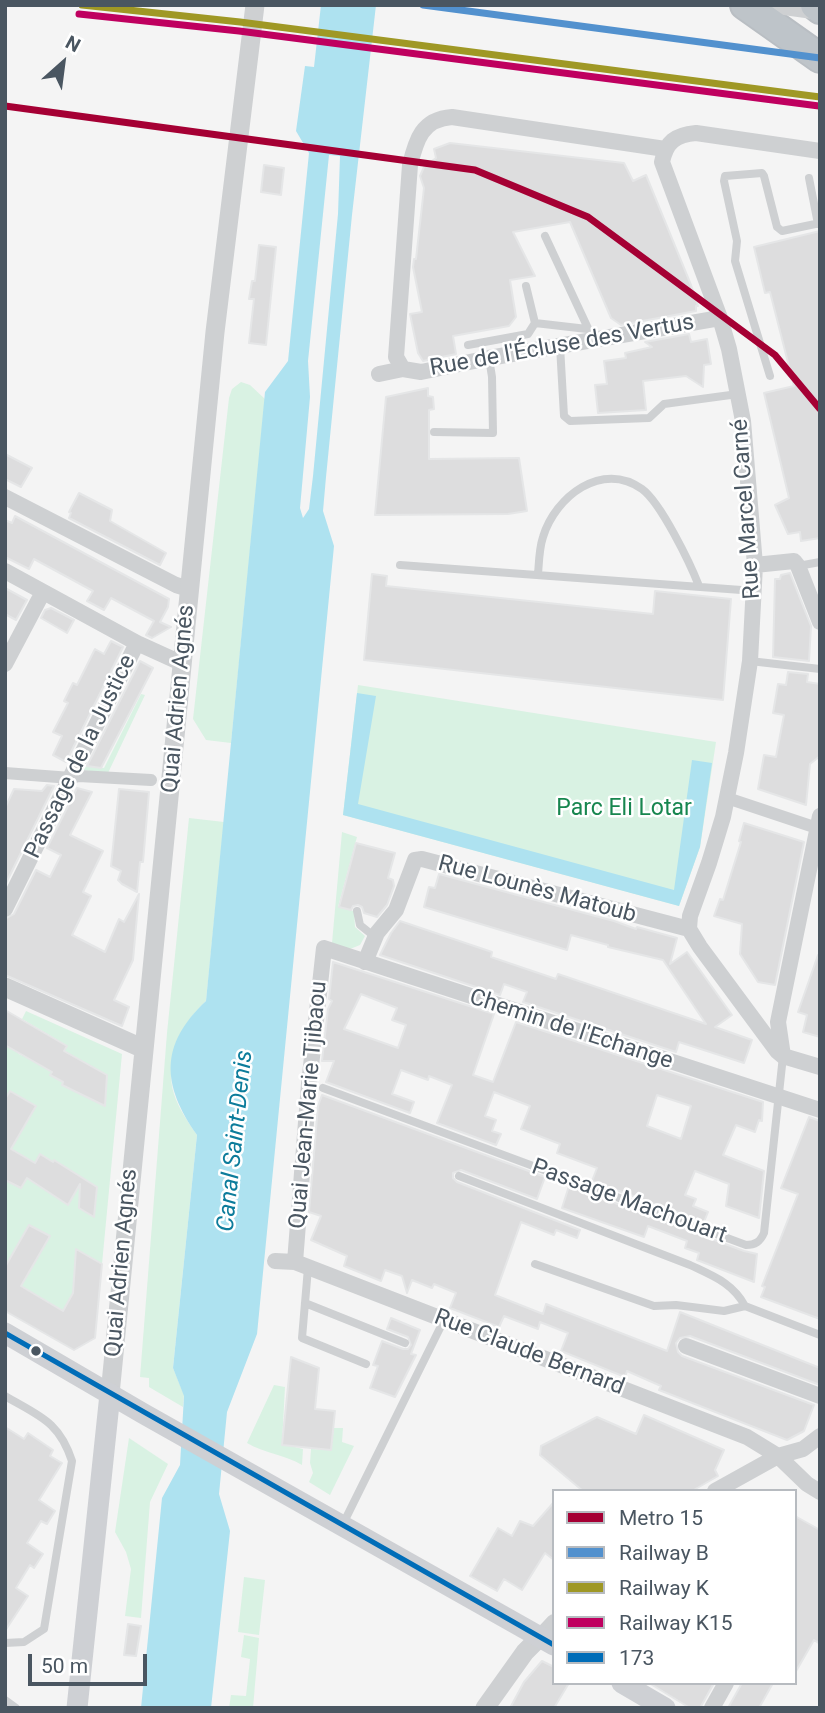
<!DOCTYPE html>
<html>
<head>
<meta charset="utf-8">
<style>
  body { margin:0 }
  #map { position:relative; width:825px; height:1713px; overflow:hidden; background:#f4f4f4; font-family:Roboto,sans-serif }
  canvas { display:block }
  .frame { position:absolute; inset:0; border:7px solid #4a5661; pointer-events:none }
  .legend { position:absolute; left:552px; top:1489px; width:245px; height:196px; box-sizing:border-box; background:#fff; border:2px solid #b7bbc0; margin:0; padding:9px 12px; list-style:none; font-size:21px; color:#4a5661 }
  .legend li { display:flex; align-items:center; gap:14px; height:35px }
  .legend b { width:35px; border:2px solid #b7bbc0 }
  .north { position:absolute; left:28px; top:28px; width:70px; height:70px; -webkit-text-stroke:5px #fff; paint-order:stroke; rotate:28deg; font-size:19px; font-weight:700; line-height:28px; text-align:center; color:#4a5661 }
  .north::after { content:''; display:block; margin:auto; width:24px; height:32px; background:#4a5661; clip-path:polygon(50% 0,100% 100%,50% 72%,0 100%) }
  .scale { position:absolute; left:28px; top:1654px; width:119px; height:32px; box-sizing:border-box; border:4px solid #4a5661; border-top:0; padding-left:9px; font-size:21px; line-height:24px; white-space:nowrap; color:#4a5661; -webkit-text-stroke:5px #fff; paint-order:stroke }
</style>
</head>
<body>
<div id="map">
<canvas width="825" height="1713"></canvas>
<div class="frame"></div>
<ul class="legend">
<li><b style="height:9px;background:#a50034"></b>Metro 15</li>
<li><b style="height:9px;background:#5291ce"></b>Railway B</li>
<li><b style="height:9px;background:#9f9825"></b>Railway K</li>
<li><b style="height:9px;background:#bf005f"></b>Railway K15</li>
<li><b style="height:9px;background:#006db8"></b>173</li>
</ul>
<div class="north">N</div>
<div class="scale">50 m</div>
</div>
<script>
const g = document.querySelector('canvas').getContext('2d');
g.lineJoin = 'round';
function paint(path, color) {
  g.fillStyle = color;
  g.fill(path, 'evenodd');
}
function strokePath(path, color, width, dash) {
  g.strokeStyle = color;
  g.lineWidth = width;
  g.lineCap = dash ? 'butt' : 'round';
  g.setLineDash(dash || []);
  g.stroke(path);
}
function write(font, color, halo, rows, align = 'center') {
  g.font = font + ' Roboto,sans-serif';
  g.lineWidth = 5;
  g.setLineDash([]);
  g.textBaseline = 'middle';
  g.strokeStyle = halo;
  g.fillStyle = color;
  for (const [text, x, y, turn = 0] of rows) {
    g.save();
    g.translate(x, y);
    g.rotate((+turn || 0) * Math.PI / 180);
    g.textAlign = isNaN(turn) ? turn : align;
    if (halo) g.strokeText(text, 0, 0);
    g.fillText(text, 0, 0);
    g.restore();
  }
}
const green = new Path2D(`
  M241,382L250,385L265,399L231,743L206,740L193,719L229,398L232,389Z
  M358,685L716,742L700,847L679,906L343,815Z
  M141,694L145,695L108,773L82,770L84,766L104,768Z
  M189,818L224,822L206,1001C193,1014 188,1020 181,1037C162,1079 172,1099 197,1135L173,1368L184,1395L183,1407L149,1387V1378L140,1377L167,1033Z
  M342,832L357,837L338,907L354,911L355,927L365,936L360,945L350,949L332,943Z
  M26,1011L122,1054L102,1264L76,1250L73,1293L63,1311L21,1286L49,1236L29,1225L5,1267V1049L8,1044L19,1054L53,1069L63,1082L62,1085L105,1105L107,1076L64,1051L66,1045L22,1019Z
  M274,1385L285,1387L282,1444L303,1449L302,1465C285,1455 264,1453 247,1443Z
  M334,1428H343L342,1442L354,1446L330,1495L309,1482L313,1473L310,1463L311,1449L331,1450Z
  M129,1438L168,1464L150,1502L141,1618L125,1616L131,1569L126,1552L115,1532Z
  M244,1577L265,1580L259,1635L238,1632Z
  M244,1635L259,1638L253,1708H229L231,1695L246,1696L250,1659L241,1657Z`);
const water = new Path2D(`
  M321,5H376L352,215L326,477L323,511L334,546L257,1334L227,1412L219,1494L230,1531L211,1708H141L162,1498L180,1465L184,1396L173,1368L197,1135C162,1085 159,1045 206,1001L265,392L288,361L309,153L296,131L305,66L314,67ZM329,155L340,156L338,214L313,476L309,509L303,518L300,508L310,397L308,361Z
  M357,693L376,696L358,804L674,890L692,760L712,763L700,847L679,906L343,815Z`);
const building = new Path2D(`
  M450,143L624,163L633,181L646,175L691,285L698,306H696V311L621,325L611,318L570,222L513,232L535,276L510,280L516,317L509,326L453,336L456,354L423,361L418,353L410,314L422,312L413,267L414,259H416L424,188L420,176L424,167L436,158L434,149Z
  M264,165L284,168L281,195L261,192Z
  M820,231V538L801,541L800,532L788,534L775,505L789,498L764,393L794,386L770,292L765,293L754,247Z
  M259,245L276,247L266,345L249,343L254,299H249L252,281H255Z
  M689,334L691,342L707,339L711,364L704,365L703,387L686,376L643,381L646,410L598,413L595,385L607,384L604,361L626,358L625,353L652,347L645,342Z
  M428,388V396L433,397L434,409L429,410V459L519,458L527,511L508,514L375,515L386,397Z
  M5,454L32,468L21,487L5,479Z
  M79,493L112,510L110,521L166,553L160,565L69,518L71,513L69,512Z
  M15,516L169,599L168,607L160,622L171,627L152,638L146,635L154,621L111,598L104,610L87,601L93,591L34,559L29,569L5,557V520L12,523Z
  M790,573L811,626L809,661L773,657L775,579H780L781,575Z
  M372,574L387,576L386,586L653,614L655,591L731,599L723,700L364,660Z
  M5,588L27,600L16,620L5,614Z
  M51,608L74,620L67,633L41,618L45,610Z
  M111,641L123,647L66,762L53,755L62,736L53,732L68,703L64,701L73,683L77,685L95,649L104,654Z
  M140,661L153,668L136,701L101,768L87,766Z
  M788,672L808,674L807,682L820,684V756L810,764L806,805L758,789L764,755L776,757L784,715L773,713L778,684L786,685Z
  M47,785L54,786L5,885V808L14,789L42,791Z
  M77,788L92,792L70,835L103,851L83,892L91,896L72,935L105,952L119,919L124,922L139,894L133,960L114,1000L129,1007L122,1026L5,975V919L14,914L36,870L50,877L61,855L47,848Z
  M119,789L149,792L143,862H140L137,892L122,884L118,880L121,871L111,866Z
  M744,823L804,842L775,985L758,982L740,954L742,924L714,916L720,899L723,900L741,842L739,841Z
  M356,843L395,853L388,878L393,880L394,886L387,905L377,917L364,913L362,907L358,905L353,906L351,910L339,907Z
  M439,874L614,921L636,929L637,927L677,938L670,964L687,952L732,1015L715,1027L752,1040L744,1063L679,1042L676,1052L523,1002L527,992L504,984L500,995L380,955L391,933L400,921L492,952L491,957L556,979L558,974L706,1024L663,960L608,947V945L571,935L567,950L424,907L429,887L435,888Z
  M818,955H820V1037L803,1032L807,1015L798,1012Z
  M333,962L494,1014L473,1075L493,1082L516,1022L763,1102L762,1121L759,1120L755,1132L736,1125L723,1155L764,1171L759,1218L726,1206L729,1184L695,1171L685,1195L696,1199L693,1206L708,1212L704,1222L592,1181L597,1168L557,1153L560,1144L521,1129L530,1106L494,1092L485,1116L496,1120L492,1131L501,1134L496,1145L437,1123L452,1085L429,1076L428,1080L401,1070L392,1094L414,1102L410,1113L326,1082L334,1061H322L328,1009L332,1001L329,999ZM361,994L397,1008L392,1020L406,1025L398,1048L344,1029ZM657,1095L691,1106L681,1139L647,1126Z
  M5,1010L67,1046L64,1051L107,1075L105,1106L62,1085L63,1082L50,1075L52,1072L5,1045Z
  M10,1091L36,1106L11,1149L35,1163L40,1154L53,1162L54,1160L97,1187L94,1217L79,1208L80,1184L68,1205L27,1178L21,1188L5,1180V1099Z
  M322,1095L545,1177L537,1199L461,1170L453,1173V1178L457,1182L580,1230L577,1238L556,1230L554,1235L521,1222L495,1295L543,1314L546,1304L667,1351L680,1312L820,1368V1385L690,1336L680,1338L676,1343L678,1352L682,1356L814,1405L804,1431L787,1440L659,1390L661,1386L627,1371L625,1377L561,1351L568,1333L540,1322L538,1329L504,1316L499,1327L450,1308L456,1293L434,1284L432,1288L412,1280L407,1293L402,1276L385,1270L381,1281L344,1266L347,1256L311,1240L321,1216L309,1212L318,1106Z
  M809,1117L820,1121V1319L761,1297L765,1287L762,1286L798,1194L781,1188Z
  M569,1186L744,1251L757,1254L754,1282L697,1260L699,1253L685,1248L687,1241L648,1226L644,1237L562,1208Z
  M29,1225L50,1236L21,1286L63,1311L73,1293L76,1249L102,1264L95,1338L74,1350L5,1311V1267Z
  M391,1318L420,1330L411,1354L416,1355L395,1397L370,1388L378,1366L373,1365L382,1341L403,1349H408L411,1345L408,1337L387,1329Z
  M291,1357L319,1368L315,1409L335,1411L331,1450L282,1445Z
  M644,1415L724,1450L715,1470L718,1476L692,1491H583L540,1455L541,1446L597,1417L636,1434Z
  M5,1427L24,1439L28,1433L53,1450L50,1456L62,1463L39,1500L55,1511L47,1524L41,1521L27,1543L43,1554L34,1568L30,1565L16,1588L28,1596L5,1631Z
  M554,1502V1560L545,1553L522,1590L504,1579L497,1591L470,1576L498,1528L512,1536L520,1521L533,1526Z
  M795,1516L820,1530V1644L814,1640L795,1673Z
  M128,1624L141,1626L136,1656L124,1655Z
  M542,1661L554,1667V1683H569L554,1708H510L524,1682Z
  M649,1683H714L700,1708H690Z
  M742,1683H773L759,1708H728Z`);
const service = new Path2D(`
  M809,178L818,224
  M545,236L593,339
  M526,286L535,323L587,329
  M468,345L528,334L535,323
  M560,346L564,416L570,421L649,418L664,404L738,394
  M770,376L735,261L737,241L724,181L725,176L762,173L764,176L777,227L782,231L820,223
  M434,432L493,433L492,377L489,358
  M400,565L755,591
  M798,566L820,562
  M538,575C539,562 539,549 543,537C555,497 602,460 642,489C661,503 690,563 699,586
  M750,661L820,669
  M357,911L360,925L375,937
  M323,1088L746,1245C755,1245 760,1242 764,1233L783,1056
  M459,1176L690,1265C713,1276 733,1283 745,1306
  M535,1264L654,1306L676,1305L724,1311L745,1306L820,1335
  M308,1268L302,1338L366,1364
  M305,1303L405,1343
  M5,1396C39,1416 59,1421 72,1461L44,1629L24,1642L5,1643
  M342,1526L444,1320
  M5,1700L16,1708`);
const pedestrian = new Path2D(`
  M5,773L71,778L79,776L151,780
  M727,798L817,828`);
const minor = new Path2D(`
  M770,5L820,12
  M820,151L696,133C675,135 666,142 662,162L720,318L729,349L743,421L755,565L750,661L736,753L723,817L709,863L690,916L689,929L700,947L777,1051L783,1056L820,1067
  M403,369L396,357L410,165C416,140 422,119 452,117L665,149
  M379,374L403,369L421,372L489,358L720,318
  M5,497L176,585L189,589
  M755,565L794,561L798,566L820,622
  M5,571L137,643L181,663
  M5,664L43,592
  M5,909L137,643
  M365,962L377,933L396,910L415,860L422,859L689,929
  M783,1056L778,1022L820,816
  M275,1261L295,1262L747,1437L778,1456L807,1484L820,1492
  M295,1262L309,1084L324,948L820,1110
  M686,1346L820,1396
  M715,1491L778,1456L803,1449L820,1436
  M540,1637L554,1622
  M712,1708L726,1683`);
const tertiary = new Path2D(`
  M5,987L144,1049
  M110,1394L215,332L255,5
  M485,1708L525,1652L540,1637`);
const secondary = new Path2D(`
  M5,1333L144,1414L554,1645
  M622,1683L665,1708
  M77,1708L110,1394`);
const motorway = new Path2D(`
  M745,5L820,58
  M815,5L820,9`);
const bus1 = new Path2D(`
  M5,1333L554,1645`);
const rail1 = new Path2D(`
  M423,5L820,58`);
const rail2 = new Path2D(`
  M82,5L240,22L820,97`);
const rail3 = new Path2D(`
  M79,14L239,31L819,106`);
const metro1 = new Path2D(`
  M5,106L475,170L588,217L775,355L820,409`);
const markers = [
  [36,1351,6,"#4a5661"]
];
const streetNames = [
  ["Rue de l'Écluse des Vertus",562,346,-10],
  ["Rue Marcel Carné",747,509,-94],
  ["Quai Adrien Agnés",179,699,-85],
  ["Passage de la Justice",81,757,-64],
  ["Rue Lounès Matoub",537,890,15],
  ["Chemin de l'Echange",571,1030,18],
  ["Quai Jean-Marie Tjibaou",309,1105,-85],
  ["Passage Machouart",629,1202,20],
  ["Quai Adrien Agnés",122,1263,-85],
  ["Rue Claude Bernard",529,1353,21]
];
const parkNames = [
  ["Parc Eli Lotar",624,809]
];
const waterNames = [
  ["Canal Saint-Denis",236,1141,-84]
];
paint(green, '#d9f2e3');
paint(water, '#aee2f0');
paint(building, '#ddddde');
strokePath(building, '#e5e6e7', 2);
strokePath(motorway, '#b9bec3', 32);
strokePath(service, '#ced0d2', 8);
strokePath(pedestrian, '#ced0d2', 12);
strokePath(minor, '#ced0d2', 16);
strokePath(tertiary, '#ced0d2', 19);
strokePath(secondary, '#ced0d4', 21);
strokePath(motorway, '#bec4c9', 28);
strokePath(bus1, '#006db8', 5);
strokePath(rail1, '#5291ce', 7);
strokePath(rail2, '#9f9825', 7);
strokePath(rail3, '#bf005f', 7);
strokePath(metro1, '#a50034', 7);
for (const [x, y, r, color] of markers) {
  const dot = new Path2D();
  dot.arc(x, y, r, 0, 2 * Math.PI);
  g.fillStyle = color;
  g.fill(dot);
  strokePath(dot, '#fff', 2.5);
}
write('23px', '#4a5661', '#fff', streetNames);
write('23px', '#17864f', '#fff', parkNames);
write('italic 24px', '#0c7c9b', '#fff', waterNames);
</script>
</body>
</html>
